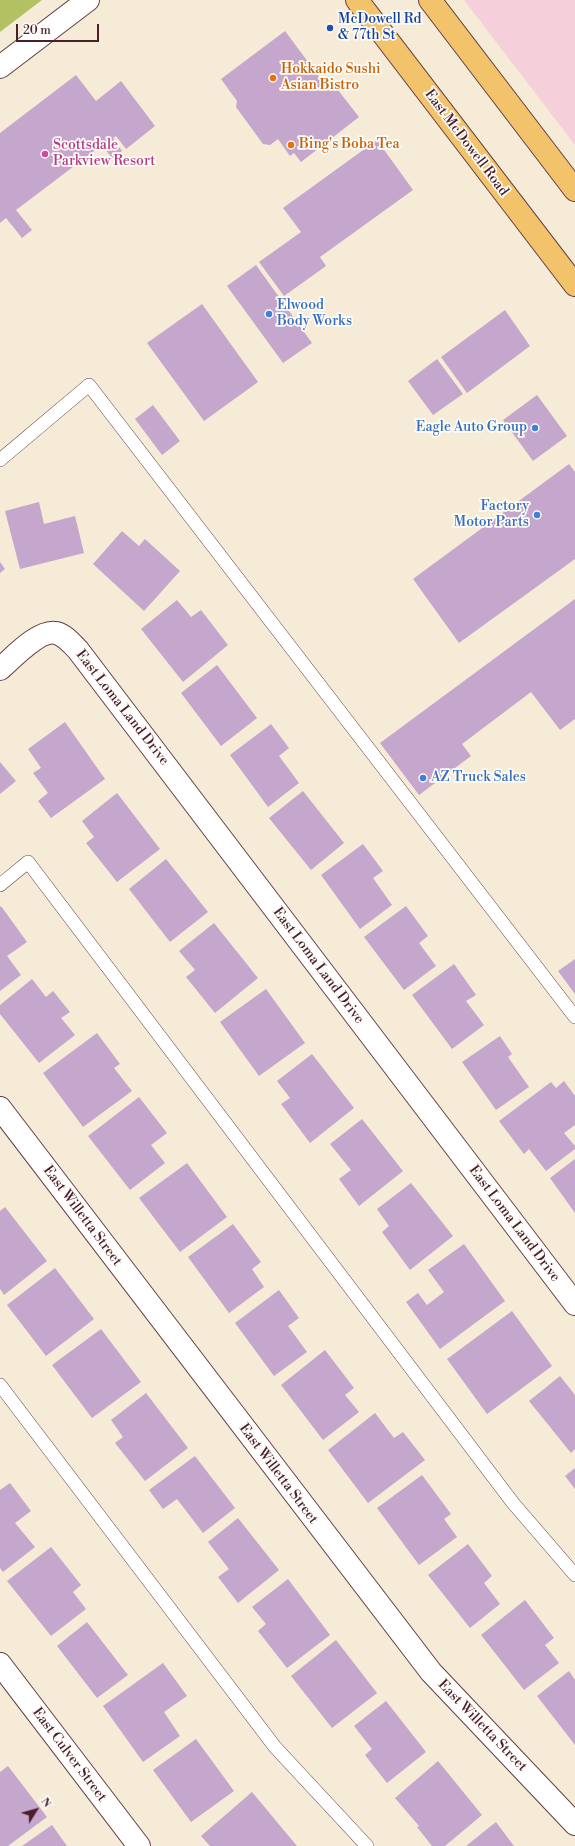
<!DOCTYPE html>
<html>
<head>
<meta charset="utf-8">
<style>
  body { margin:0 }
  #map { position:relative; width:575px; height:1846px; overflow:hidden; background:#f6ebd7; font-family:"Libre Bodoni",serif }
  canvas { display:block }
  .north { position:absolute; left:16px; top:1790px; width:40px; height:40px; -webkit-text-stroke:3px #fdfcf7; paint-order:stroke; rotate:53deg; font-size:11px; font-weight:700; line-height:16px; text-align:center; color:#4a1f2b }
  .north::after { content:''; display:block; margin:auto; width:14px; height:18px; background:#4a1f2b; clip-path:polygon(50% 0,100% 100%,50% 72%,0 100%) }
  .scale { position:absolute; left:16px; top:24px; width:83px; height:18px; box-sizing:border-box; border:2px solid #4a1f2b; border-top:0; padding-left:5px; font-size:12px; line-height:14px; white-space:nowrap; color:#4a1f2b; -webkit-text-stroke:3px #fdfcf7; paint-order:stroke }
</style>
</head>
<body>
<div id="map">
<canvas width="575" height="1846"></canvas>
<div class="north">N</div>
<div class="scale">20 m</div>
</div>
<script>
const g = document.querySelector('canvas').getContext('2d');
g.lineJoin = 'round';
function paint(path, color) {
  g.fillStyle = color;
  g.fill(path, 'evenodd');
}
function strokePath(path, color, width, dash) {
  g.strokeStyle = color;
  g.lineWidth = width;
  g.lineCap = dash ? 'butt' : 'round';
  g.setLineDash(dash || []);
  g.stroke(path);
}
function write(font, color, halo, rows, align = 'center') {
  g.font = font + ' "Libre Bodoni",serif';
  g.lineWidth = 3.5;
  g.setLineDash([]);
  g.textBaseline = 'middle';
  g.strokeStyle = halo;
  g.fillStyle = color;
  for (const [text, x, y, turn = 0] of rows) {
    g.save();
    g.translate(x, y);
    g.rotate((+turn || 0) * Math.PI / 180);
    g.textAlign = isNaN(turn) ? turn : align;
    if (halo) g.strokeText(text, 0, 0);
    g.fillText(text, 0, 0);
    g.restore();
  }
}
const built = new Path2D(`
  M464,0H575V145Z`);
const green = new Path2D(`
  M0,0H42L0,32Z`);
const building = new Path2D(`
  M285,31L329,90H338L359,117L301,162L294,153L290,156L278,139L270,145L263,144L236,107L237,101L221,79Z
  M76,75L96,101L121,81L155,126L126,149L116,136L113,138L122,151L112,158L102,145L16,210L32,230L22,238L6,218L0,223V133Z
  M377,140L413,190L320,257L326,266L284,296L259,262L301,232L283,208Z
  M256,265L312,343L283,363L227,286Z
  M202,304L258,382L204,421L147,343Z
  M505,310L530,346L467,393L441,357Z
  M437,359L463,394L433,415L408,381Z
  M537,395L567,436L533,461L503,420Z
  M153,405L180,441L162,455L135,419Z
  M569,464L575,472V559L459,643L413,579Z
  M39,502L44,524L75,516L84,553L20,569L5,511Z
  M122,531L139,546L145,539L180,571L144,611L93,564Z
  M0,562L5,569L0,573Z
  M575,599V719L560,730L531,692L462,744L471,756L419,795L380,743Z
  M177,600L191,617L201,610L228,645L183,682L141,629Z
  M217,665L257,718L221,746L181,693Z
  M65,722L105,779L51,818L38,801L48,793L33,773L41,768L28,749Z
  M271,724L289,748L279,756L299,783L268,807L230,755Z
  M0,762L16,781L0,794Z
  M303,791L344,843L311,870L269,818Z
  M117,793L160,849L117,882L86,843L94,837L82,821Z
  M363,844L383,871L373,878L392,905L360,929L321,875Z
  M166,859L208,912L170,942L129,889Z
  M1,906L27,942L7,956L21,975L0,991V907Z
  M406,906L428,936L419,943L436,966L404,990L364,937Z
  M214,923L258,978L215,1013L186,977L195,970L179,951Z
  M575,959V994L558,971Z
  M454,964L476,995L466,1001L484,1025L452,1049L412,995Z
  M32,979L46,997L53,991L70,1012L61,1018L75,1035L39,1063L0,1014V1005Z
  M266,989L305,1043L259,1076L220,1022Z
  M97,1033L120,1064L114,1068L132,1091L83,1127L43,1073Z
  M500,1036L512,1054L508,1057L529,1087L496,1110L462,1062Z
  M312,1054L354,1108L310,1143L281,1104L290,1098L277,1081Z
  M564,1081L575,1096V1125L564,1133L575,1146V1149L546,1171L529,1149L524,1154L499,1121L551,1082L556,1088Z
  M139,1097L167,1133L151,1145L165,1163L130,1190L88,1136Z
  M362,1119L403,1171L359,1206L339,1179L351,1170L330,1144Z
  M575,1159V1213L550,1178Z
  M187,1163L227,1217L180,1252L139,1198Z
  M411,1183L453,1236L410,1270L382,1232L389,1226L377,1209Z
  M5,1207L47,1261L4,1295L0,1289V1211Z
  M233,1224L261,1262L252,1269L264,1287L229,1313L188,1257Z
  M464,1244L505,1301L440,1349L406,1302L418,1293L427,1305L444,1292L428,1270Z
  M55,1268L94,1319L46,1356L7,1305Z
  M279,1290L299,1318L288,1326L307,1352L274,1376L235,1323Z
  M512,1311L552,1366L487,1414L447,1359Z
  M101,1329L141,1382L92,1418L52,1365Z
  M325,1350L354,1388L345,1395L359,1412L323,1440L281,1385Z
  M560,1376L575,1395V1449L571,1453L529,1401Z
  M146,1393L188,1448L145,1481L115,1443L123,1437L111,1420Z
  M375,1413L394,1438L403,1432L425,1460L368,1503L328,1450Z
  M195,1456L235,1508L203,1533L177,1499L163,1509L149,1490Z
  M575,1468V1489L565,1476Z
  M422,1475L451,1514L444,1519L457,1537L419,1565L377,1508Z
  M10,1483L31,1511L15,1523L35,1547L3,1572L0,1568V1490Z
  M238,1518L279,1570L238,1603L218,1577L229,1569L208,1542Z
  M468,1544L492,1576L484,1583L500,1604L470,1628L428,1575Z
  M51,1547L81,1585L73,1592L86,1609L51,1636L7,1581Z
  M288,1579L330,1635L287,1668L258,1631L266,1624L252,1607Z
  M525,1600L554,1638L545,1645L559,1663L524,1690L481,1635Z
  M87,1622L128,1675L97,1698L57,1646Z
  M336,1640L377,1693L332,1728L291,1676Z
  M163,1663L187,1696L164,1712L180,1736L143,1762L103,1706Z
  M569,1671L575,1680V1745L537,1696Z
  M386,1701L426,1752L387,1783L365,1755L372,1749L354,1726Z
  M196,1739L234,1791L191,1822L153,1770Z
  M438,1761L482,1815L445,1846H432L417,1827L419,1826L395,1798Z
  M8,1766L47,1817L8,1846H0V1772Z
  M252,1792L297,1846H210L201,1836Z
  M496,1822L514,1846H466Z
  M52,1825L67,1846H22Z`);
const lane = new Path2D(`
  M0,460L89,385L575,1017
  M0,885L28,862L513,1503L575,1575
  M0,1385L275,1747L367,1846`);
const street = new Path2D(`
  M0,67L88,0
  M0,669C12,659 39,629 56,633C65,635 72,644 78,650L575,1304
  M0,1108L431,1672L575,1824
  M0,1664L139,1846`);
const primary = new Path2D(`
  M357,0L575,285
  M430,0L575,190`);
const markers = [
  [330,28,4,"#1a4fb4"],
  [273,78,4,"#e8710a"],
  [291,145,4,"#e8710a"],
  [45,154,4,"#d1479c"],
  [269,314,4,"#3f7fe0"],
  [535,428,4,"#3f7fe0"],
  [537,515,4,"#3f7fe0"],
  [423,778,4,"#3f7fe0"]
];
const transitNames = [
  ["McDowell Rd",338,20],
  ["& 77th St",338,36]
];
const foodNames = [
  ["Hokkaido Sushi",281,70],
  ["Asian Bistro",281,86],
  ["Bing's Boba Tea",299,145]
];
const streetNames = [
  ["East McDowell Road",466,143,53],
  ["East Loma Land Drive",122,708,52],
  ["East Loma Land Drive",318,966,53],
  ["East Willetta Street",82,1216,53],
  ["East Loma Land Drive",514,1224,53],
  ["East Willetta Street",278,1474,53],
  ["East Willetta Street",482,1726,46],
  ["East Culver Street",69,1755,53]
];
const hotelNames = [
  ["Scottsdale",53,146],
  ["Parkview Resort",53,162]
];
const shopNames = [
  ["Elwood",277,306],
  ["Body Works",277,322],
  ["Eagle Auto Group",527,428,"right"],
  ["Factory",529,507,"right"],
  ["Motor Parts",529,523,"right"],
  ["AZ Truck Sales",431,778]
];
paint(built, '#f5cfda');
paint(green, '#b4c163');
paint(building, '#c5a6cd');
strokePath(lane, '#643e45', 14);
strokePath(street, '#643e45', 24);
strokePath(primary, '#643e45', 24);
strokePath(lane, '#fff', 13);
strokePath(street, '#fff', 22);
strokePath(primary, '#f2c36a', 22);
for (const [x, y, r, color] of markers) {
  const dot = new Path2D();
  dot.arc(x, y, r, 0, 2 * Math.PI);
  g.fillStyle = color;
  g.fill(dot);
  strokePath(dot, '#fdfcf7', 1.5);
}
write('14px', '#164399', '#fdfcf7', transitNames, 'left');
write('14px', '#c56008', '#fdfcf7', foodNames, 'left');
write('14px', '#4a1f2b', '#fdfcf7', streetNames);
write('14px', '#b23c85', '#fdfcf7', hotelNames, 'left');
write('14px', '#366cbe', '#fdfcf7', shopNames, 'left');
</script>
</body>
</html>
